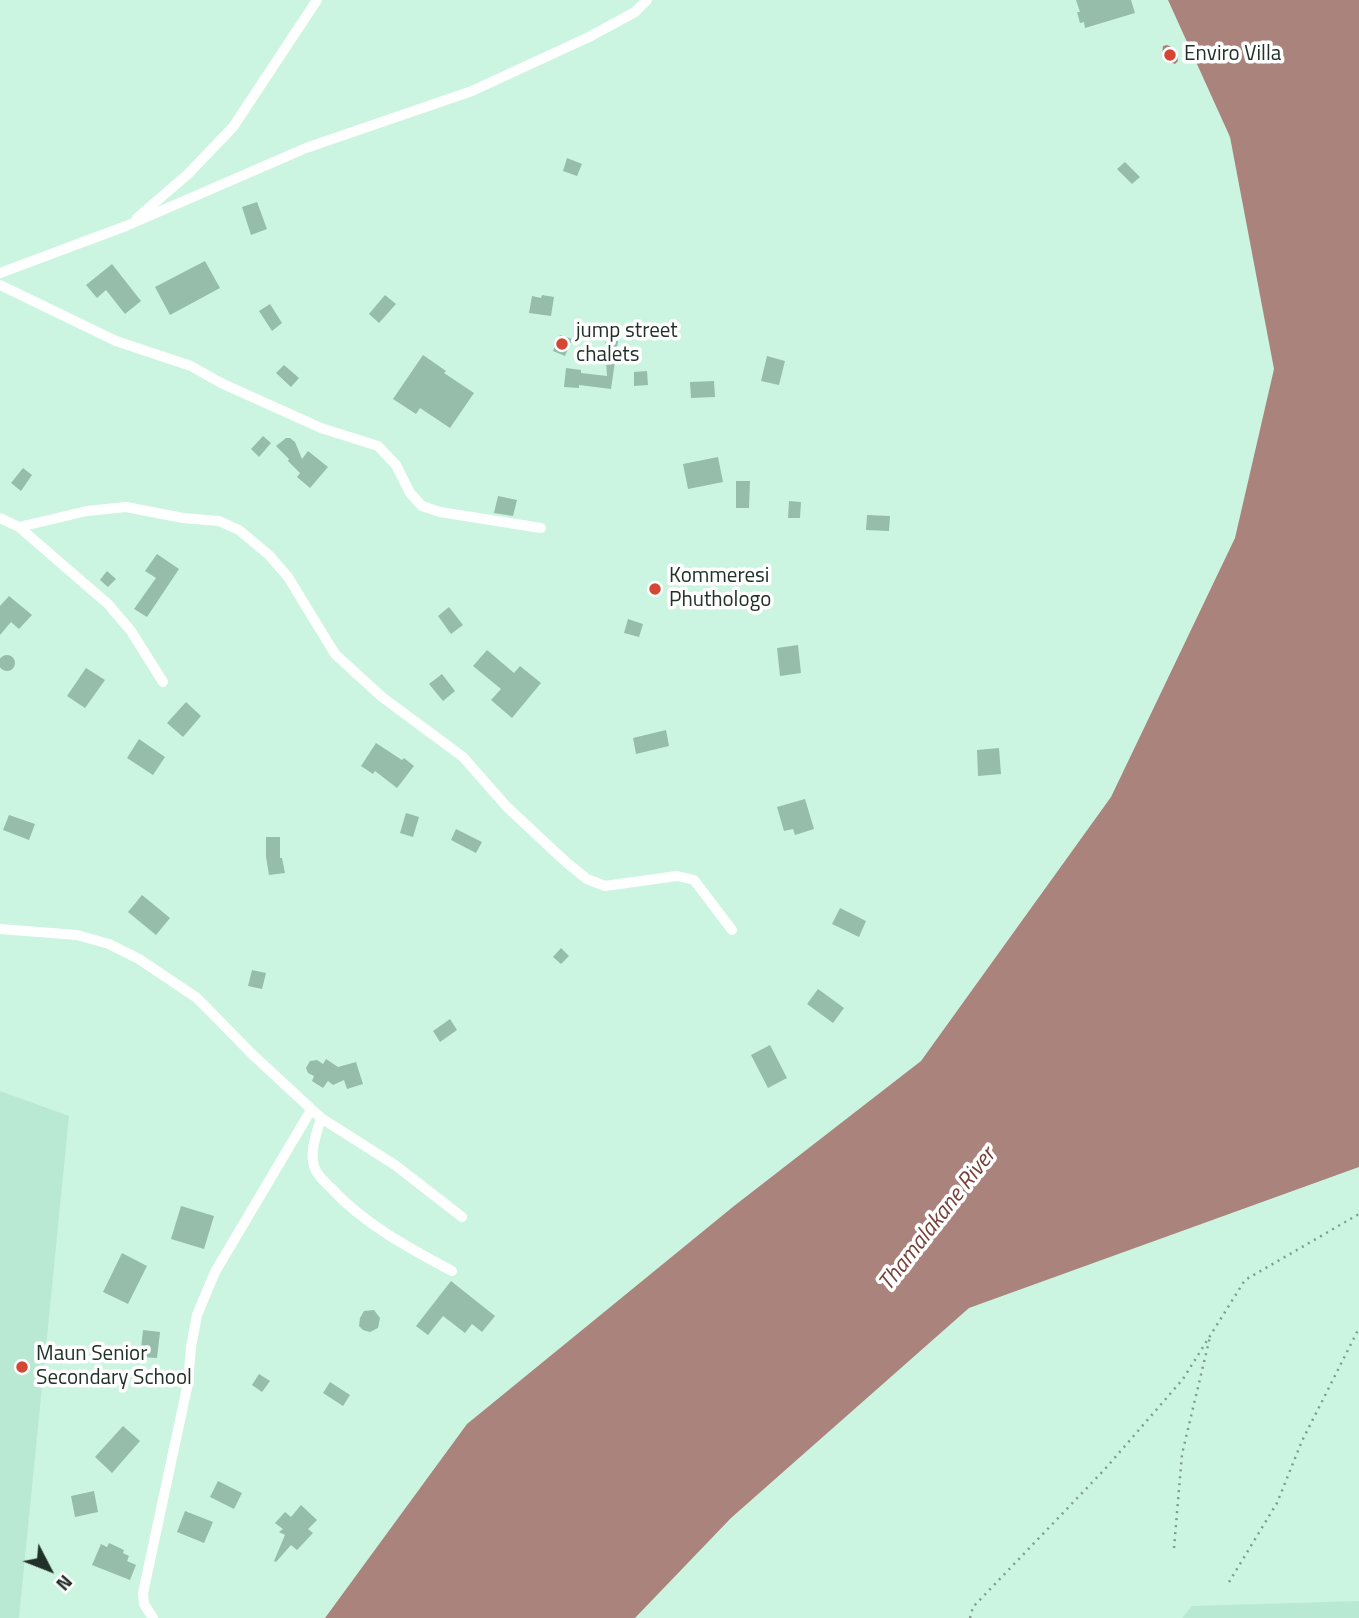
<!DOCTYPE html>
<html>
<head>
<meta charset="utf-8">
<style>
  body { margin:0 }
  #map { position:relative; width:1359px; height:1618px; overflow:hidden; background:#ccf5e1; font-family:"Titillium Web",sans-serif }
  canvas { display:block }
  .north { position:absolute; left:14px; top:1534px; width:70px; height:70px; -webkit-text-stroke:5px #fff; paint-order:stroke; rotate:132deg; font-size:19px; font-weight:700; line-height:28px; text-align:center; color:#213129 }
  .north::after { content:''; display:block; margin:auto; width:24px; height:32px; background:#213129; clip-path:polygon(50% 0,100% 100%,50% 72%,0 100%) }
</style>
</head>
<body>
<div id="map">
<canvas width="1359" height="1618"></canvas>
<div class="north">N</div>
</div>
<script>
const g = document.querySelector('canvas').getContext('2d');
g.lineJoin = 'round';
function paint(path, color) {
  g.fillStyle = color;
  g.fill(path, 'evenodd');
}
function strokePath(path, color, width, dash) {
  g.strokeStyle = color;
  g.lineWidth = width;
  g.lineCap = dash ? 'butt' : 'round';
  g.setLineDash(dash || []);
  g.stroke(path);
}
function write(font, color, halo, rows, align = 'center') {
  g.font = font + ' "Titillium Web",sans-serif';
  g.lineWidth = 7;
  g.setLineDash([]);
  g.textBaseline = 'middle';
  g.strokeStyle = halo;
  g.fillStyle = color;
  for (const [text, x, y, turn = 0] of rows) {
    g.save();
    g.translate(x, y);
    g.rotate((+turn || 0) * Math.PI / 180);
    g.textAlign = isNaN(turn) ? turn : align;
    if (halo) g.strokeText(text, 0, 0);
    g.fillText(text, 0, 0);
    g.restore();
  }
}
const built = new Path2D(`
  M0,1091L69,1116L19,1618H0Z
  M1359,1601V1618H1182L1192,1606Z`);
const water = new Path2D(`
  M1168,0H1359V1167L969,1308L731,1518L635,1618H325L467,1424L734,1206L921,1061L1111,797L1235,538L1274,369L1230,137Z
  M1167,45C1174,47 1178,54 1178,61L1175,64C1166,61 1161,55 1163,46Z`);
const building = new Path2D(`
  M1076,0H1131L1135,13L1085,28L1084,22L1080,23L1077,12H1080Z
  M567,158L582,164L577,176L563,171Z
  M1125,162L1140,177L1132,184L1117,169Z
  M257,202L267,229L251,235L242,207Z
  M205,261L220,288L170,315L155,287Z
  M112,264L141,301L125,314L106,290L97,298L86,285Z
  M385,295L396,304L379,323L369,314Z
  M542,295L554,297L551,316L529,313L532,296L541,298Z
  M270,304L282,323L272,331L259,311Z
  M560,335L572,339L565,356L553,351Z
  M618,341L611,389L579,385V388L564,387L566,368L581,370V373L607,376L605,342Z
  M423,355L446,371L444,373L474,393L450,428L420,408L416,414L393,399Z
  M767,356L785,361L779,385L761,381Z
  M284,365L299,378L291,387L276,373Z
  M647,371L648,385L634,386V372Z
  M714,381L715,397L691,398L690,382Z
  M263,436L271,443L259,457L251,449Z
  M286,438H290L295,442L302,459L308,451L328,467L310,488L297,477L300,473L288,461L289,459L276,446Z
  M718,457L723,482L688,489L683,464Z
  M23,468L32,475L21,491L11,483Z
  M736,481H750L749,508H736Z
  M498,496L517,500L513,516L494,513Z
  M789,501L801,502L800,518H788Z
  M867,515L890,516L889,531L866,530Z
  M157,554L179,569L147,617L134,609L156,578L145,571Z
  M107,571L116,579L108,587L100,580Z
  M9,596L32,615L19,629L11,622L0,635V606Z
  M449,607L463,625L451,634L438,616Z
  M628,619L643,624L639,637L624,633Z
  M798,645L801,673L780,676L777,648Z
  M487,650L514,673L520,666L541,683L512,718L491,700L501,689L473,666Z
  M-1 663a8 8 0 1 1 16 0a8 8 0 1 1-16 0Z
  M86,668L105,680L85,708L67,696Z
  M442,674L455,691L443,701L429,684Z
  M186,702L201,716L183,737L167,723Z
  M666,730L669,746L636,754L633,738Z
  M139,739L165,757L153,775L127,758Z
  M376,743L402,760L404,758L414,766L397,788L375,771L373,774L361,766Z
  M999,748L1001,774L978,776L977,750Z
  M805,799L814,829L795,835L793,829L784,831L777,807Z
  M406,813L419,817L413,837L400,833Z
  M9,815L35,824L29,840L3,830Z
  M456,829L482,842L476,853L451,840Z
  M266,837H280V858H282L285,873L269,875L266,857Z
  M142,895L170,918L156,935L128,912Z
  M840,908L866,921L859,937L832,924Z
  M561,948L569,956L561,964L553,957Z
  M252,970L266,973L262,989L248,986Z
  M818,989L844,1008L833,1023L807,1004Z
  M450,1019L457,1030L440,1042L433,1031Z
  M770,1045L787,1078L768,1088L751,1055Z
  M326,1059L338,1067L356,1062L363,1084L347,1089L344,1080L333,1085L328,1081L323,1088L312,1081L314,1076L308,1073L306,1068L310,1061L317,1060L323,1064Z
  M181,1206L214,1216L204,1249L171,1239Z
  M122,1253L147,1266L128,1304L103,1292Z
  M451,1281L495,1316L482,1332L472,1324L465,1333L443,1316L428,1335L416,1326Z
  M374,1310L380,1318L378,1328L370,1332L363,1330L359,1326L360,1318L364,1311Z
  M143,1330L160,1332L157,1358L140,1357Z
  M259,1374L270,1381L262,1392L252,1385Z
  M330,1382L350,1395L343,1406L323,1393Z
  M123,1426L140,1441L112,1473L95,1457Z
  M218,1481L242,1493L234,1509L210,1497Z
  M94,1491L98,1512L75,1517L71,1496Z
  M301,1505L317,1520L308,1529L313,1533L297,1550L291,1545L276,1562L274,1561L285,1535L279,1532L283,1529L275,1523L285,1512L291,1517Z
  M185,1511L213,1522L204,1543L177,1532Z
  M109,1543L124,1550L123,1553L129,1556L127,1561L136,1565L130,1580L92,1565L101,1544L107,1547Z`);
const path = new Path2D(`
  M1174,1548L1182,1454L1210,1337
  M1229,1582L1277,1503L1302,1441L1359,1328
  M970,1618L973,1607L1105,1469L1183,1379L1245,1280L1359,1214`);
const street = new Path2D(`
  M137,218L188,174L233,127L317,0
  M0,273L126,226L306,148L472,91L589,37L635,12L647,0
  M0,285L116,341L191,366L221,383L321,428L378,446L396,465L410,493L422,506L440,512L541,528
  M0,518L19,527L108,604L131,631L163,682
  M19,527L87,511L126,507L183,518L219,521L239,530L269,555L288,577L335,654L382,697L463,757L507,807L567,863L587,879L605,886L677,876L694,880L732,930
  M0,929L77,935L109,944L139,959L197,998L253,1055L321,1118L395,1165L462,1217
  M321,1118C316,1135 308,1155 316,1171C319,1177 326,1183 331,1188C364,1224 409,1248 452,1271
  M153,1618L144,1604L143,1593L188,1383L191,1347L197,1315L215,1272L311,1110`);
const markers = [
  [1170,55,7,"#d44734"],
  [562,344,7,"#d44734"],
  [655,589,7,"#d44734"],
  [22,1367,7,"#d44734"]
];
const poiNames = [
  ["Enviro Villa",1184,55],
  ["jump street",576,332],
  ["chalets",576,356],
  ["Kommeresi",669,577],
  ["Phuthologo",669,601],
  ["Maun Senior",36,1355],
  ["Secondary School",36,1379]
];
const waterNames = [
  ["Thamalakane River",938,1220,-52]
];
paint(built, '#b9e9d3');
paint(water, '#aa847c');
paint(building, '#96bcaa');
strokePath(path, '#7e9c8d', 2.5, [2, 5]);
strokePath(street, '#fff', 10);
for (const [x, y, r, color] of markers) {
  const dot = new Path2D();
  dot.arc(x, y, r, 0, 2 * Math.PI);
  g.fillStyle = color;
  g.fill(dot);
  strokePath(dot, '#fff', 2.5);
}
write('21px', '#213129', '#fff', poiNames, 'left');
write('italic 23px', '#763f36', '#fff', waterNames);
</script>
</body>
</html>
